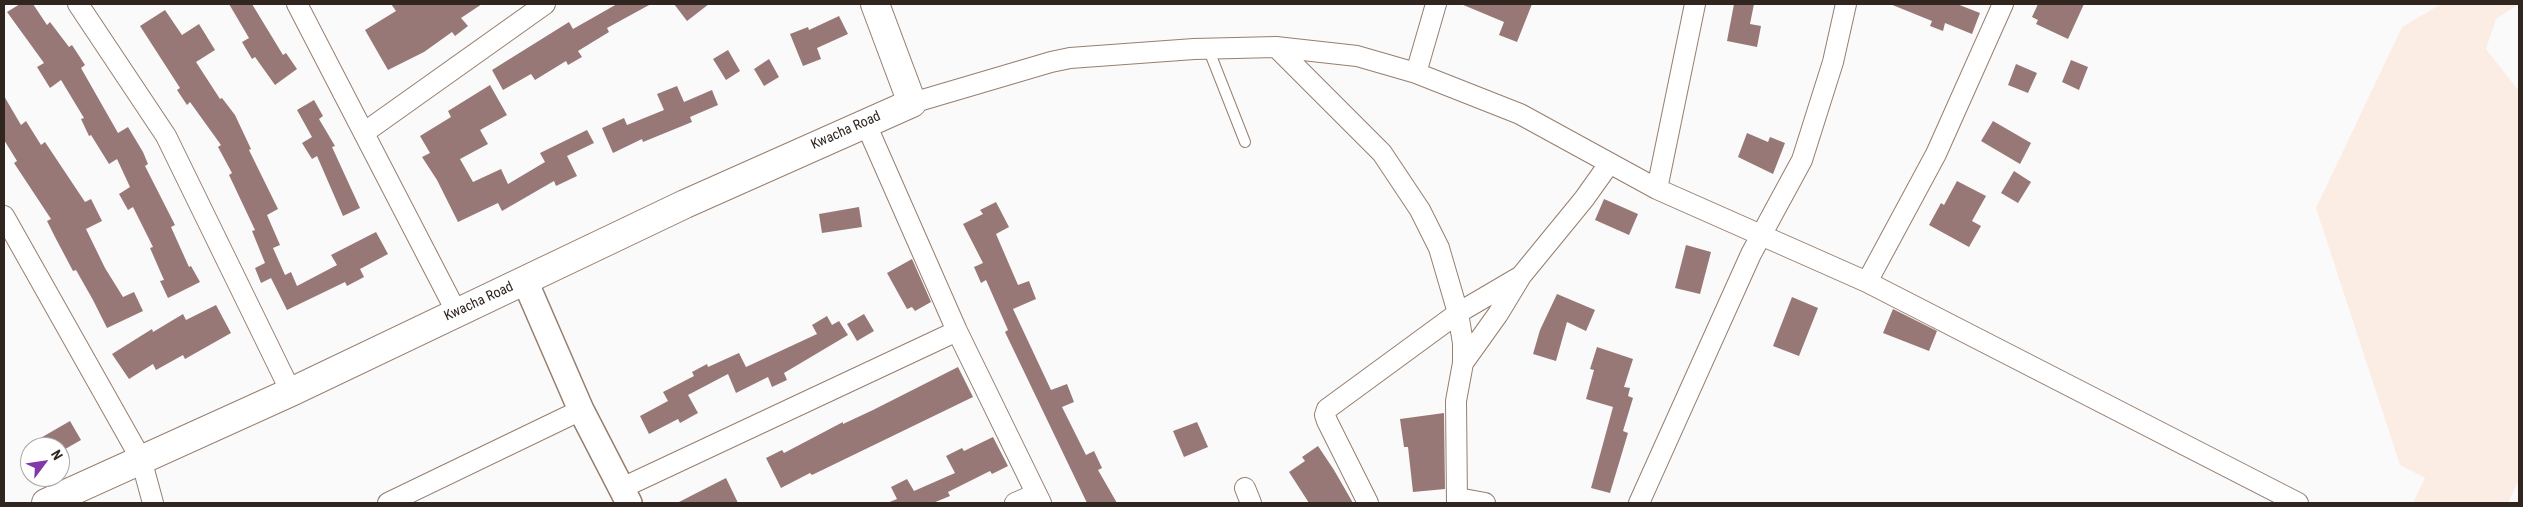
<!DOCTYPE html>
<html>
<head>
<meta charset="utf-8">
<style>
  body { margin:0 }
  #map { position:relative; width:2523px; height:507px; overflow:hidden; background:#fafafa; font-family:"Roboto Condensed",sans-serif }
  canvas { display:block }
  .frame { position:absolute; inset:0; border:5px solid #30261f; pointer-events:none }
  .north { position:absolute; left:20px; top:437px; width:50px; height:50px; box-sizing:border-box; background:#fff; border:1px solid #aca8a5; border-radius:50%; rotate:59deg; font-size:14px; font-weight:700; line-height:20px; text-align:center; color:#30261f }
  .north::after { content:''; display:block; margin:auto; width:18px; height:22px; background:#8138aa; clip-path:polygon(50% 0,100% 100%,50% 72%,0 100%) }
</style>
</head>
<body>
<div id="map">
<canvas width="2523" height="507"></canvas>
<div class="frame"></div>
<div class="north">N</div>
</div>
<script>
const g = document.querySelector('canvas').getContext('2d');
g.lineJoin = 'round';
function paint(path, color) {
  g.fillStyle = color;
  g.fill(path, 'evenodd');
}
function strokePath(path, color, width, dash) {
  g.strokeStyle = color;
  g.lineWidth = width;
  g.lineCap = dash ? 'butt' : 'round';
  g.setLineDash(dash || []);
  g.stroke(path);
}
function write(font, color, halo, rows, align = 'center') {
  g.font = font + ' "Roboto Condensed",sans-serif';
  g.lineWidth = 4;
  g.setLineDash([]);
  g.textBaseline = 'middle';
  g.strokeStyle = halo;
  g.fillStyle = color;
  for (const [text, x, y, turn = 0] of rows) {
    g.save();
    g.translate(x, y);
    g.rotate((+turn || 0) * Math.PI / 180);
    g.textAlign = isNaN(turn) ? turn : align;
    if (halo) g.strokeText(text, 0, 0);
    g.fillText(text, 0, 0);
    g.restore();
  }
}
const built = new Path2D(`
  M2441,4H2519L2496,19L2486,49L2519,91V480L2508,503H2413L2425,478L2400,465L2316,208L2402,27Z`);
const building = new Path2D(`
  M20,4H33L47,25L50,22L69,47L72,45L85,65L81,68L118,133L128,127L143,152L148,164L145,166L175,225L171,227L189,267L191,266L200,282L168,298L160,281L164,280L150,248L153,247L133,207L128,210L119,194L130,187L117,159L109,164L91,135L89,136L81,119L84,118L61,80L50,88L37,67L44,63L7,12Z
  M229,4H252L283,55L286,53L297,69L275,85L255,57L252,59L242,42L249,38Z
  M391,4H482L461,18L468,26L455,36L452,32L424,52L388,70L365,30L396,11Z
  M617,4H651L607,28L609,32L578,51L582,57L568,65L566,61L535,80L531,74L503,90L492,70L569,22L573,29Z
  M674,4H709L687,21Z
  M1461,4H1532L1517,42L1499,35L1504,22Z
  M1734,4H1754L1750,24L1761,26L1757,47L1727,41Z
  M1890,4H1957L1980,13L1972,34L1945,23L1943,31L1930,26L1932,21Z
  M2038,4H2084L2068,39L2036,24L2038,20L2032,17Z
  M165,10L182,35L199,24L215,50L196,62L220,99L222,98L235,115L251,149L249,150L278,209L267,215L280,245L273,248L285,275L291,272L297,286L337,265L331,255L376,232L388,254L360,269L364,277L347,286L345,282L287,310L271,278L261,283L255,268L265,263L252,231L255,230L229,175L232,173L218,147L221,145L190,102L187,105L177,90L180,88L140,26Z
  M839,16L848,34L817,48L821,59L803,66L790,34L808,27L809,30Z
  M728,50L740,71L726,80L713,59Z
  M769,59L779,77L764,86L754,69Z
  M2071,60L2088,67L2079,90L2062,82Z
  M2016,64L2037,73L2028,93L2008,85Z
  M490,85L507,115L480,130L488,144L460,159L473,182L501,169L508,184L545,162L540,153L587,130L594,143L567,156L577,176L556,186L554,181L502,211L498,203L458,222L437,180L422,157L430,153L420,136L451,117L448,111Z
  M677,86L684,102L712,90L718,105L690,117L692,122L643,142L642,139L613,153L602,128L624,118L627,125L664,110L657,94Z
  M4,96L21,125L26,121L41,145L45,142L85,202L91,199L102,221L86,229L105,268L123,297L134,292L143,311L107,328L93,300L76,270L73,271L55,237L47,221L51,219L14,163L17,161L4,140Z
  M314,100L323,116L319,119L335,146L332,147L360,208L343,216L317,156L312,159L302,143L312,137L297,110Z
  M1993,121L2031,143L2020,164L1981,141Z
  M1747,133L1768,142L1770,137L1785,143L1773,174L1738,157Z
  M2014,171L2031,182L2018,203L2001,193Z
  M1957,181L1986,196L1972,221L1981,226L1969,247L1929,225L1941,203L1944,205Z
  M1604,199L1638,214L1629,235L1595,220Z
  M996,202L1009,227L996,234L1018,285L1029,281L1036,299L1013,309L1051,390L1067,384L1074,402L1062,407L1086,455L1094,451L1102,468L1098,470L1117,503H1087L1005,332L1008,330L986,280L981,283L974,267L983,263L963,224L983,214L980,210Z
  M859,207L862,227L822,233L819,214Z
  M1686,245L1711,252L1700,294L1675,288Z
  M912,259L931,302L915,311L912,307L907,309L887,273Z
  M1557,294L1595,310L1586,331L1567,322L1556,361L1533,354L1540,330Z
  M1792,297L1818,308L1799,356L1773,346Z
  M216,305L231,333L185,359L183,355L156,370L153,364L129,379L112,354L152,329L153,332L183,314L186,320Z
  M1893,309L1937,331L1929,351L1883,333Z
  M864,314L874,331L857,341L847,324Z
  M827,316L832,325L839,321L848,335L784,373L787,380L772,387L768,377L736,393L728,374L688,395L698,413L680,423L678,419L649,434L640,416L668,401L663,392L694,376L692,372L707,364L708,367L739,353L746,367L817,334L812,325Z
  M1597,347L1633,359L1624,387L1630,388L1628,396L1633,398L1623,431L1628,433L1610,493L1591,488L1613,407L1586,399L1594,370L1590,369Z
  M958,367L973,397L812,475L810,473L781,488L766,458L782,450L784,453L843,422V424L873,410Z
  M1444,413L1445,489L1413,492L1408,447H1404L1400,419Z
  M70,421L81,440L60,452V447H25Z
  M1197,422L1208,447L1184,457L1173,431Z
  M993,437L1008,466L992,474L990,471L948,492L950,496L933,503H887L897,499L891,487L907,479L914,491L955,473L946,456L962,448L964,451Z
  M1318,446L1334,470L1353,503H1309L1289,472L1305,461L1302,457Z
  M726,478L738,503H677Z`);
const service = new Path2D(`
  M1208,48L1245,142`);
const minor = new Path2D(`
  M78,4L166,136L291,392
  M297,4L457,313
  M1276,47L1382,153L1420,210L1439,248L1458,313L1463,343V363L1456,401L1457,503
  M1416,73L1436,4
  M912,103L1051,62L1070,58L1194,49L1276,47L1357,56L1416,73L1520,114L1657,189L1867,282L2298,503
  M865,122L957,331L1041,503
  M365,132L545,4
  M1657,189L1695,4
  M4,216L141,459L153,503
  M1867,282L1936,154L2003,4
  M1463,363L1498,314L1521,276L1584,199L1609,164
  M622,488L957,331
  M1245,488L1251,503
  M1458,498L1485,503
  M388,503L581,410
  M1015,503L1036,494
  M1368,503L1327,421L1325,415L1327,409L1458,313L1521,276
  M1639,503L1751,254L1802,160L1833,62L1846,4`);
const tertiary = new Path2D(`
  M525,281L581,410L629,503`);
const secondary = new Path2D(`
  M46,503L291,392L685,204L912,103L875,4`);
const streetNames = [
  ["Kwacha Road",846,131,-24],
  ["Kwacha Road",479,302,-25]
];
paint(built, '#fcede4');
paint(building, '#987876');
strokePath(service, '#977e6d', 12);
strokePath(minor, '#977e6d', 22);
strokePath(tertiary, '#977e6d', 28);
strokePath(secondary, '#977e6d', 30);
strokePath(service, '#fff', 10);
strokePath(minor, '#fff', 20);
strokePath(tertiary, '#fff', 25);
strokePath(secondary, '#fff', 28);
write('14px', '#30261f', '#fff', streetNames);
</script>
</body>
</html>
